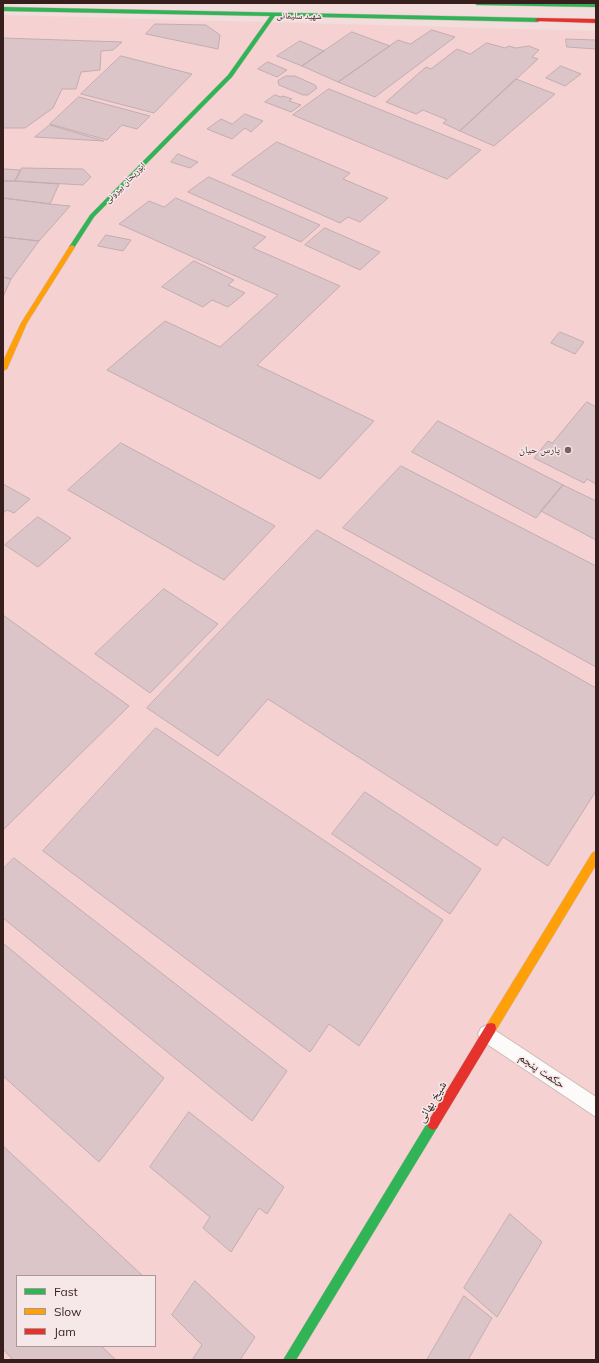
<!DOCTYPE html>
<html>
<head>
<meta charset="utf-8">
<style>
  body { margin:0 }
  #map { position:relative; width:599px; height:1363px; overflow:hidden; background:#f2dcdc; font-family:Mulish,sans-serif }
  canvas { display:block }
  .frame { position:absolute; inset:0; border:4px solid #371f1e; pointer-events:none }
  .legend { position:absolute; left:16px; top:1275px; width:140px; height:72px; box-sizing:border-box; background:#f6e8e8; border:1px solid #aa9897; margin:0; padding:5px 7px; list-style:none; font-size:12px; color:#371f1e }
  .legend li { display:flex; align-items:center; gap:8px; height:20px }
  .legend b { width:20px; border:1px solid #aa9897 }
</style>
</head>
<body>
<div id="map">
<canvas width="599" height="1363"></canvas>
<div class="frame"></div>
<ul class="legend">
<li><b style="height:5px;background:#30b455"></b>Fast</li>
<li><b style="height:5px;background:#ff9f0a"></b>Slow</li>
<li><b style="height:5px;background:#e5322d"></b>Jam</li>
</ul>
</div>
<script>
const g = document.querySelector('canvas').getContext('2d');
g.lineJoin = 'round';
function paint(path, color) {
  g.fillStyle = color;
  g.fill(path, 'evenodd');
}
function strokePath(path, color, width, dash) {
  g.strokeStyle = color;
  g.lineWidth = width;
  g.lineCap = dash ? 'butt' : 'round';
  g.setLineDash(dash || []);
  g.stroke(path);
}
function write(font, color, halo, rows, align = 'center') {
  g.font = font + ' Mulish,"Noto Naskh Arabic",sans-serif';
  g.lineWidth = 3;
  g.setLineDash([]);
  g.textBaseline = 'middle';
  g.strokeStyle = halo;
  g.fillStyle = color;
  for (const [text, x, y, turn = 0] of rows) {
    g.save();
    g.translate(x, y);
    g.rotate((+turn || 0) * Math.PI / 180);
    g.textAlign = isNaN(turn) ? turn : align;
    if (halo) g.strokeText(text, 0, 0);
    g.fillText(text, 0, 0);
    g.restore();
  }
}
const built = new Path2D(`
  M3,15L596,31V1360H3ZM17,1276H155V1346H17Z`);
const building = new Path2D(`
  M155,24L206,25L220,35L218,49L146,34Z
  M432,30L455,37L375,97L338,82L398,40L410,44Z
  M352,32L390,46L338,82L302,66Z
  M3,38L122,42L113,50L101,51L100,70L81,72L76,89H62L53,108L25,128H3Z
  M566,39L596,40V49L567,47Z
  M300,41L324,51L302,66L277,56Z
  M487,43L505,48L509,46L516,48L529,46L539,50L532,57L538,59L460,131L443,123L447,120L423,110L416,114L386,102L426,67L431,69L457,49L470,54Z
  M121,56L192,74L154,113L81,94Z
  M268,62L287,70L277,77L258,69Z
  M561,66L581,74L565,86L546,78Z
  M286,76H295L315,85L317,88L308,95H303L279,85L278,81Z
  M516,79L555,94L494,146L460,131Z
  M329,89L481,150L447,179L293,115Z
  M275,95L281,97L283,96L292,99L289,101L301,105L291,112L265,102Z
  M79,97L150,116L137,129L122,125L107,140L50,124Z
  M245,114L263,121L251,132L245,128L232,139L207,129L221,119L232,124Z
  M50,125L104,141L35,137Z
  M277,142L350,173L343,179L388,198L360,222L348,217L340,223L232,175Z
  M178,154L198,162L190,168L171,162Z
  M22,168L83,169L91,177L83,185L15,181Z
  M4,169L21,170L15,181H3Z
  M209,177L320,225L301,242L188,192Z
  M3,181H15L59,184L50,204L3,198Z
  M3,198L50,204L70,206L39,241L3,237Z
  M176,198L266,237L253,248L340,286L257,365L374,421L320,479L107,370L165,321L220,347L278,295L119,224L149,201L164,207Z
  M325,228L380,252L360,270L305,245Z
  M106,235L131,240L123,251L98,246Z
  M3,237L39,241L11,279L3,277Z
  M194,261L234,280L228,285L245,293L228,307L212,300L203,307L162,287Z
  M3,277L11,279L3,297Z
  M560,332L584,342L575,354L551,343Z
  M587,402L596,407V484L587,479L584,483L534,458L548,441L552,443Z
  M438,421L563,485L536,518L412,452Z
  M121,443L275,526L224,580L68,490Z
  M401,466L596,566V667L343,528Z
  M3,484L30,499L14,513L7,510L3,513Z
  M563,485L596,501V540L541,511Z
  M38,517L71,538L38,567L5,545Z
  M317,530L596,688V791L548,866L503,837L497,846L268,699L218,756L147,708Z
  M164,589L218,624L150,693L95,654Z
  M3,615L129,706L3,830Z
  M156,728L443,920L359,1046L329,1024L310,1052L43,851Z
  M365,792L481,869L450,914L332,834Z
  M14,858L287,1071L252,1121L3,918V869Z
  M3,943L164,1078L99,1162L3,1076Z
  M189,1112L284,1187L267,1214L259,1208L231,1252L203,1228L210,1217L150,1167Z
  M3,1146L143,1276H17V1346H101L116,1360H13L3,1349Z
  M510,1214L542,1242L497,1317L464,1288Z
  M195,1281L255,1337L240,1360H192L202,1345L172,1315Z
  M464,1296L492,1318L468,1360H427Z`);
const lane = new Path2D(`
  M487,1025L596,1097V1117L481,1040L478,1034L481,1028Z`);
const fast = new Path2D(`
  M474,3H596V7L477,5Z
  M3,7L538,18L541,20L538,22L275,16L232,77L94,217L74,248L72,249L69,247L90,215L228,75L270,16L3,11Z
  M433,1118L437,1120L439,1124L437,1128L296,1360H283L429,1120Z`);
const slow = new Path2D(`
  M72,245L75,247L27,323L7,369L3,371V361L21,323L69,247Z
  M596,851V865L495,1032L491,1033L487,1032L486,1028L487,1024L592,853Z`);
const jam = new Path2D(`
  M538,18L596,19V23L536,21L535,20Z
  M491,1023L495,1024L496,1028L495,1032L437,1128L433,1130L429,1128L427,1124L429,1120L487,1024Z`);
const markers = [
  [568,450,4,"#786160"]
];
const farStreetnames = [
  ["شهید سلیمانی",299,16,1],
  ["ابوریحان بیرونی",125,183,-45]
];
const poiNames = [
  ["پارس حیان",560,450]
];
const nearStreetnames = [
  ["حکمت پنجم",542,1071,34],
  ["شیخ بهائی",432,1102,-59]
];
paint(built, '#f5d2d1');
paint(building, '#dcc5c9');
strokePath(building, '#c2adb1', 1);
strokePath(lane, '#cfb9b9', 2);
strokePath(fast, '#cfb9b9', 1);
strokePath(slow, '#cfb9b9', 1);
strokePath(jam, '#cfb9b9', 1);
paint(lane, '#fdfafa');
paint(fast, '#30b455');
paint(slow, '#ff9f0a');
paint(jam, '#e5322d');
for (const [x, y, r, color] of markers) {
  const dot = new Path2D();
  dot.arc(x, y, r, 0, 2 * Math.PI);
  g.fillStyle = color;
  g.fill(dot);
  strokePath(dot, '#f6e8e8', 1.5);
}
write('9px', '#371f1e', '#f6e8e8', farStreetnames);
write('10px', '#371f1e', '#f6e8e8', poiNames, 'right');
write('12px', '#371f1e', '#f6e8e8', nearStreetnames);
</script>
</body>
</html>
